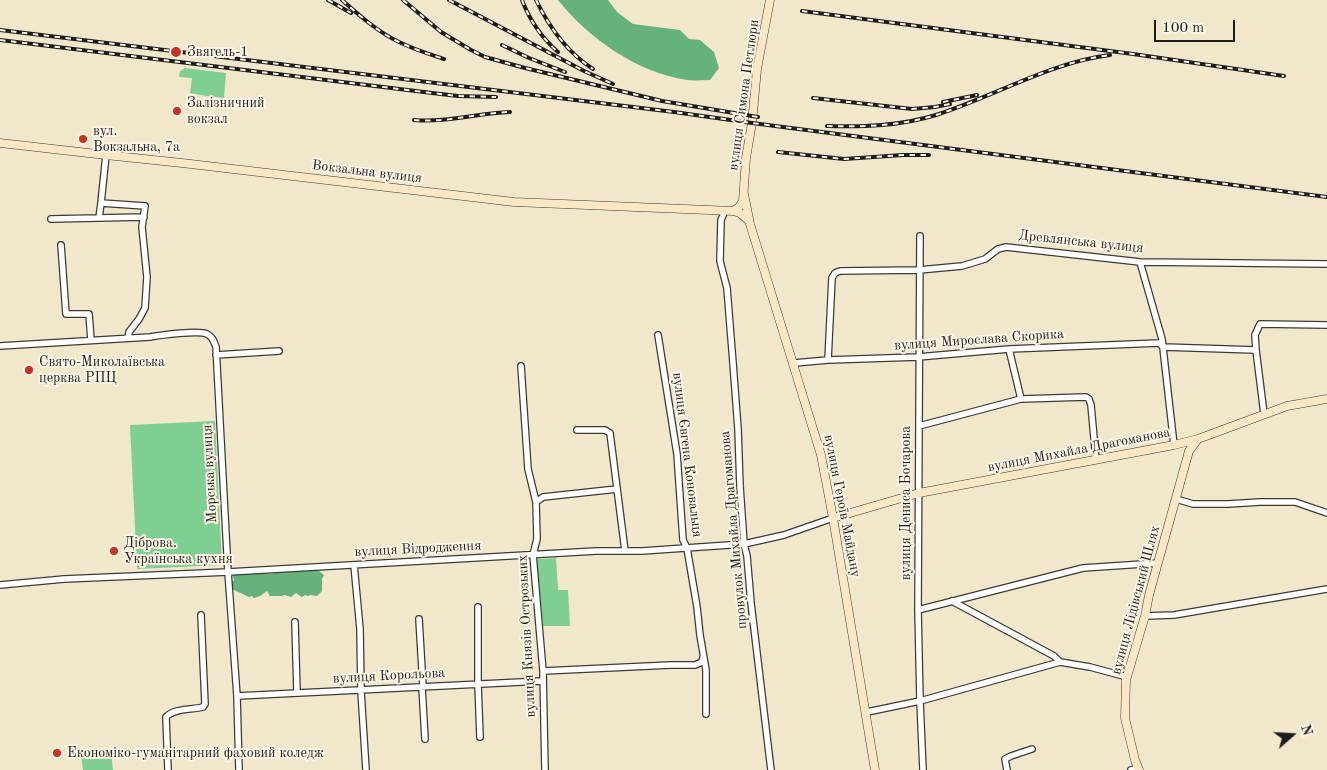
<!DOCTYPE html>
<html>
<head>
<meta charset="utf-8">
<style>
  body { margin:0 }
  #map { position:relative; width:1327px; height:770px; overflow:hidden; background:#f1e7cb; font-family:"Old Standard TT",serif }
  canvas { display:block }
  .north { position:absolute; left:1267px; top:710px; width:50px; height:50px; -webkit-text-stroke:4px #fcf5e5; paint-order:stroke; rotate:71deg; font-size:14px; font-weight:700; line-height:20px; text-align:center; color:#1c1c1c }
  .north::after { content:''; display:block; margin:auto; width:18px; height:22px; background:#1c1c1c; clip-path:polygon(50% 0,100% 100%,50% 72%,0 100%) }
  .scale { position:absolute; left:1154px; top:20px; width:81px; height:22px; box-sizing:border-box; border:2px solid #1c1c1c; border-top:0; padding-left:6px; font-size:15px; line-height:18px; white-space:nowrap; color:#1c1c1c; -webkit-text-stroke:4px #fcf5e5; paint-order:stroke }
</style>
</head>
<body>
<div id="map">
<canvas width="1327" height="770"></canvas>
<div class="north">N</div>
<div class="scale">100 m</div>
</div>
<script>
const g = document.querySelector('canvas').getContext('2d');
g.lineJoin = 'round';
function paint(path, color) {
  g.fillStyle = color;
  g.fill(path, 'evenodd');
}
function strokePath(path, color, width, dash) {
  g.strokeStyle = color;
  g.lineWidth = width;
  g.lineCap = dash ? 'butt' : 'round';
  g.setLineDash(dash || []);
  g.stroke(path);
}
function write(font, color, halo, rows, align = 'center') {
  g.font = font + ' "Old Standard TT",serif';
  g.lineWidth = 4;
  g.setLineDash([]);
  g.textBaseline = 'middle';
  g.strokeStyle = halo;
  g.fillStyle = color;
  for (const [text, x, y, turn = 0] of rows) {
    g.save();
    g.translate(x, y);
    g.rotate((+turn || 0) * Math.PI / 180);
    g.textAlign = isNaN(turn) ? turn : align;
    if (halo) g.strokeText(text, 0, 0);
    g.fillText(text, 0, 0);
    g.restore();
  }
}
const green = new Path2D(`
  M185,68L226,73L224,98L206,96L190,93L192,78L179,77L180,71Z
  M215,421L222,565L137,569L130,425Z
  M556,558L558,590H568L570,626H543L537,562L538,559Z
  M111,751L113,770H83L81,755Z`);
const forest = new Path2D(`
  M558,0H608L617,12L633,24L680,30L689,39L700,40L714,52L719,68L710,80C702,80 694,81 687,80C638,73 588,38 558,0Z
  M308,570L319,571L324,575L322,579V591L317,596L310,595L308,596L305,595L302,597L296,593L291,597L284,595L282,596H270L267,591L260,596L254,598L252,596L249,597L232,589V582L234,580L233,576L235,574L239,575L261,573L270,574L283,571H305Z`);
const street = new Path2D(`
  M106,155L101,203L145,206L142,227L147,277L145,308L139,319L129,332L128,338
  M725,211L721,220L720,261L727,288L733,363L738,429L740,486L744,544L747,556L751,603L771,770
  M99,218L101,203
  M51,219L144,217
  M920,236L918,610L920,701L923,770
  M61,245L66,314H89L91,340
  M1140,262L1162,339L1174,445
  M658,335L677,454L683,540L687,548L697,607L700,635L706,670V714
  M0,346L150,337C161,335 199,330 207,334C213,337 214,342 216,347L228,572L237,696L239,770
  M1009,349L1021,399
  M1256,350L1264,414
  M216,355L279,351
  M828,360L832,278L835,273L840,271L919,270L962,266L985,259L998,249L1006,247L1140,262L1327,264
  M794,363L828,360L918,357L1009,349L1159,343L1163,347L1256,350L1255,335L1260,324L1327,325
  M521,366L528,469L536,502L537,539L533,555L543,671L545,770
  M919,426L1021,399L1086,397L1089,399L1091,405L1096,460
  M577,430H605L610,433L625,551
  M1176,499L1193,504H1228L1260,502H1295L1327,513
  M536,502L543,497L617,489
  M354,565L360,629L361,691L366,770
  M0,585L64,579L228,572L596,551H642L744,544L784,535L833,518
  M952,601L1054,656L1060,662L1090,667L1127,677
  M478,607V684L480,737
  M918,610L1083,568L1158,563
  M1145,616L1174,615L1327,589
  M419,619L423,687
  M295,622L297,693
  M543,671L671,665H695L702,662L703,657
  M422,687L425,739
  M237,696L542,681
  M867,712L920,701L1060,662
  M168,770L166,717C174,708 192,710 203,707L205,704L201,615
  M1007,770L1005,759L1011,756L1032,749
  M1131,770L1138,768`);
const secondary = new Path2D(`
  M0,143L106,155L182,163L514,202L733,211
  M744,194L750,224L821,455L833,518L875,770
  M748,220L740,213L733,211L739,207L743,201L746,158L752,123L757,69L770,0
  M833,518L919,493L1174,445L1198,439L1287,406L1327,399
  M1139,770L1135,760L1125,718L1126,680L1145,616L1149,595L1189,451L1198,439`);
const rail = new Path2D(`
  M328,0L351,13
  M342,0C360,16 378,32 399,42C413,49 429,54 444,59
  M403,0L441,32L471,50L485,57L525,68L662,101L758,117
  M449,0L584,71L613,84
  M522,0C530,21 541,37 558,52
  M536,0C549,27 568,53 593,69
  M802,11L1133,54L1284,76
  M0,30L674,112L752,123L1327,197
  M0,40L432,93L458,96L496,97
  M502,45L529,58L565,72
  M813,98L912,109L935,107L950,104
  M943,102L977,95
  M414,120C446,123 478,113 510,112
  M827,126C864,127 900,126 936,115C993,97 1051,62 1110,55
  M778,152L844,159L903,155H929`);
const markers = [
  [176,52,6,"#c8321e"],
  [177,111,5,"#c8321e"],
  [83,139,5,"#c8321e"],
  [29,370,5,"#c8321e"],
  [114,551,5,"#c8321e"],
  [57,753,5,"#c8321e"]
];
const poiNames = [
  ["Звягель-1",187,52],
  ["Залізничний",187,103],
  ["вокзал",187,119],
  ["вул.",93,131],
  ["Вокзальна, 7а",93,147],
  ["Свято-Миколаївська",39,362],
  ["церква РПЦ",39,378],
  ["Діброва.",124,543],
  ["Українська кухня",124,559],
  ["Економіко-гуманітарний фаховий коледж",67,753]
];
const streetNames = [
  ["вулиця Симона Петлюри",744,95,-82],
  ["Вокзальна вулиця",367,172,7],
  ["Древлянська вулиця",1081,242,6],
  ["вулиця Мирослава Скорика",979,340,-4],
  ["вулиця Михайла Драгоманова",1079,450,-11],
  ["вулиця Євгена Коновальця",687,455,83],
  ["Морська вулиця",210,474,-93],
  ["вулиця Дениса Бочарова",906,503,-90],
  ["вулиця Героїв Майдану",842,506,79],
  ["провулок Михайла Драгоманова",734,530,-95],
  ["вулиця Відродження",418,549,-3],
  ["вулиця Лідівський Шлях",1136,600,-75],
  ["вулиця Князів Острозьких",527,636,-93],
  ["вулиця Корольова",389,676,-3]
];
paint(green, '#7ecf91');
paint(forest, '#66b27b');
strokePath(street, '#3c3a36', 8);
strokePath(secondary, '#3c3a36', 9);
strokePath(street, '#fff', 5.5);
strokePath(secondary, '#fbe7c3', 8);
strokePath(rail, '#1c1c1c', 4);
strokePath(rail, '#fcf5e5', 2, [5.5]);
for (const [x, y, r, color] of markers) {
  const dot = new Path2D();
  dot.arc(x, y, r, 0, 2 * Math.PI);
  g.fillStyle = color;
  g.fill(dot);
  strokePath(dot, '#fcf5e5', 2);
}
write('14px', '#1c1c1c', '#fcf5e5', poiNames, 'left');
write('14px', '#1c1c1c', '#fcf5e5', streetNames);
</script>
</body>
</html>
